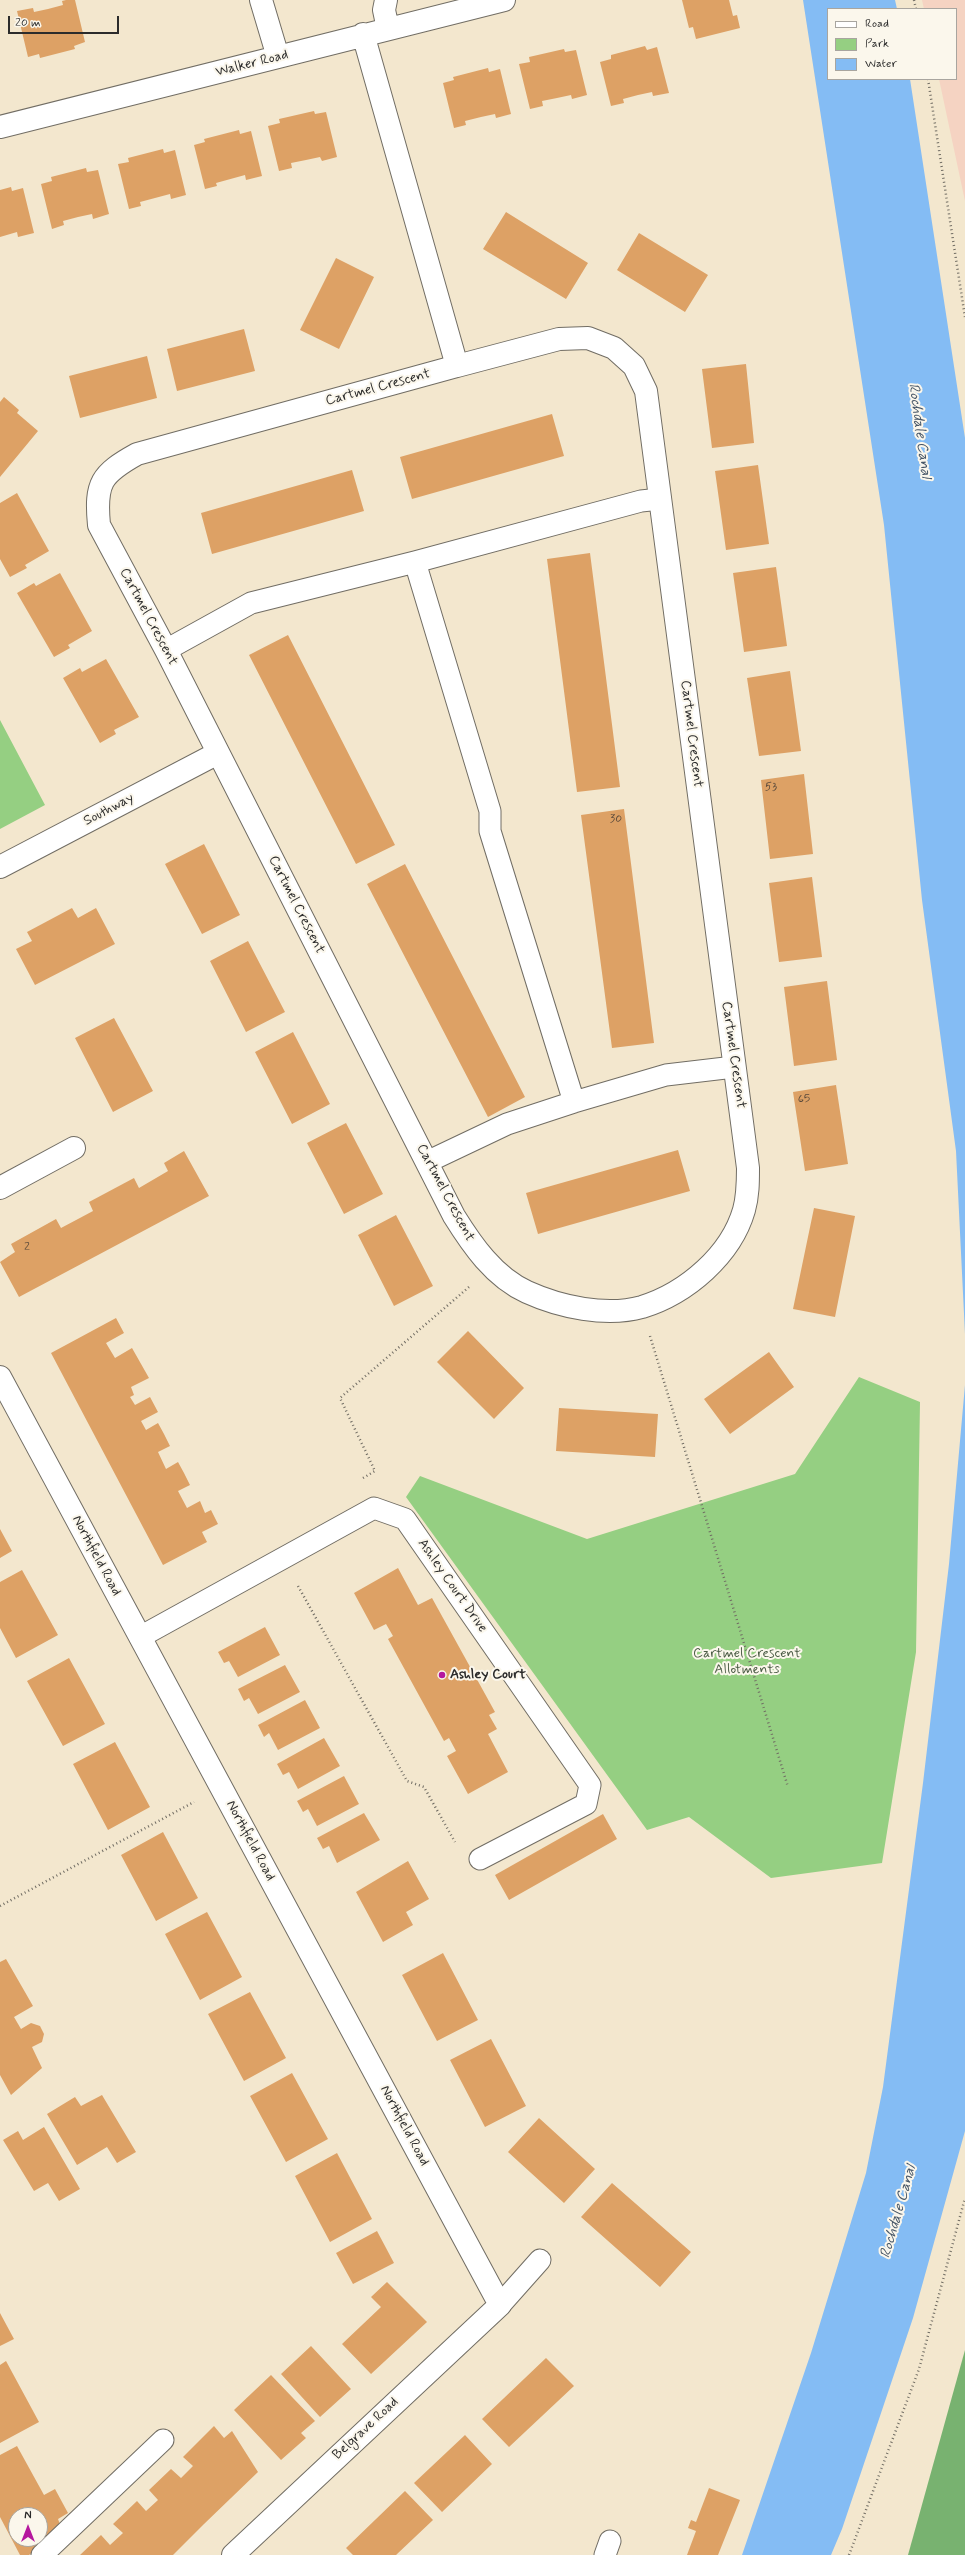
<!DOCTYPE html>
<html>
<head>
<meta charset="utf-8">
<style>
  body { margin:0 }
  #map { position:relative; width:965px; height:2555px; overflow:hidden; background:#f3e7ce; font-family:Mynerve,sans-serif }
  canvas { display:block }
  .legend { position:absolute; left:827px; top:8px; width:130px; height:72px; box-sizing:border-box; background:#fbf7ec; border:1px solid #a8a59f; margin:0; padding:5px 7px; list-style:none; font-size:12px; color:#2b2b2b }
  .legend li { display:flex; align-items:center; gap:8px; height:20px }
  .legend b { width:20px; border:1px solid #a8a59f }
  .north { position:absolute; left:8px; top:2507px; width:40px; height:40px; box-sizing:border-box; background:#fbf7ec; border:1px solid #a8a59f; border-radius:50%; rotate:0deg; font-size:11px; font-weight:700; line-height:16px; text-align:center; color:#2b2b2b }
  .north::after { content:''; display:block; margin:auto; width:14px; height:18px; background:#b5179e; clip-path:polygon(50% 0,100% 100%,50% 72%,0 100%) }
  .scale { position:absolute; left:8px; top:16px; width:111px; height:18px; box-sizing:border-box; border:2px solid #2b2b2b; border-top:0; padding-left:5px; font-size:12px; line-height:14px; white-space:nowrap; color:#2b2b2b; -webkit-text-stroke:3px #fbf7ec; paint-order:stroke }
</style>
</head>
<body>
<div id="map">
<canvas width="965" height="2555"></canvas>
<ul class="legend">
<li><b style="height:5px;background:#fff"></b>Road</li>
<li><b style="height:11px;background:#95cf82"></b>Park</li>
<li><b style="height:11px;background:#84bcf4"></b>Water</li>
</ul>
<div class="north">N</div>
<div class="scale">20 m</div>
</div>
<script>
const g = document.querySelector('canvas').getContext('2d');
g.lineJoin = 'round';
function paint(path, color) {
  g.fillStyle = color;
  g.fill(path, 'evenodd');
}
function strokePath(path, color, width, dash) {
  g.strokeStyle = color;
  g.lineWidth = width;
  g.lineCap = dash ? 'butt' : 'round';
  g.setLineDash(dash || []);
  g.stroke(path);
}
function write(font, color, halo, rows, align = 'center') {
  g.font = font + ' Mynerve,sans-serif';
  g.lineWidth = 4;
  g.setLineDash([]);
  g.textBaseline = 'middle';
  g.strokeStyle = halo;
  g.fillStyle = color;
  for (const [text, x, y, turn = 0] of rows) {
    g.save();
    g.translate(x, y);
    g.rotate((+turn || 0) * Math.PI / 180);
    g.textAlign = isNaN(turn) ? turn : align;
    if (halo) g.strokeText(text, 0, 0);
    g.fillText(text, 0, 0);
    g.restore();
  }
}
const built = new Path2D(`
  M922,0H965V201L939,79H956V9H924Z`);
const green = new Path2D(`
  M0,720L45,805L0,829Z
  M859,1377L920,1402L916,1652L882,1863L771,1878L689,1817L647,1830L406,1497L420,1476L587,1539L795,1474Z`);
const forest = new Path2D(`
  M965,2350V2555H908Z`);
const water = new Path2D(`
  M803,0H895L897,9H828V79H910L965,438V1334L956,1151L922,900L884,525Z
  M965,1385V2131L913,2318L842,2529L831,2555H742L811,2353L866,2173L883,2087L923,1783L949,1564Z`);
const building = new Path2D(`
  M66,0H75L85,42L74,46L75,49L40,58L39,54L28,57L17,11L33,8L34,12L48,9L63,5L62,1Z
  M682,0H729L733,16L737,15L740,28L696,39L693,27L689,28Z
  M645,46L647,50L657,47L669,93L653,96L652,92L638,95L623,99L624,103L611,106L600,62L611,59V55Z
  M564,49L565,52L576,50L587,95L572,99L571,95L557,98L542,101L543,106L530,109L519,64L530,62L529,57Z
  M488,68L489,72L500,69L511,114L496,118L495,114L481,117L465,121L466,125L454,128L443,83L454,80L453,77Z
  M314,111L315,114L326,112L337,157L322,161L320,157L306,160L291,163L292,168L279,171L268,126L280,123L279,119Z
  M239,130L240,134L251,131L262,176L246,180L245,175L216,183L217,186L205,189L194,145L205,142L204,139Z
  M163,149L164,153L175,150L186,195L171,199L170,194L140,202L141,206L129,209L118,164L129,162L128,158Z
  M86,168L87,172L98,170L109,214L93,219L92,214L78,217L63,221L64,225L52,229L41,184L52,181L51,177Z
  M11,187L12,191L23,188L34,233L18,237L17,232L0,237V190Z
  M506,212L588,263L566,299L483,249Z
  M639,233L708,275L685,312L617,270Z
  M336,258L374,277L339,349L300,330Z
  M244,329L255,371L177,391L167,349Z
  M147,356L157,398L80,418L69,376Z
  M746,364L754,443L712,448L702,369Z
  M4,397L19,410L17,413L38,431L0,477V402Z
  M552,414L564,456L412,499L400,457Z
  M758,465L769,544L726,550L715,471Z
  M352,470L364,511L212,554L201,513Z
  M17,493L49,551L25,565L27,568L10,577L0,559V503Z
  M590,553L620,787L577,792L547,559Z
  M776,567L787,646L744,652L733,573Z
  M60,573L92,631L68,645L70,648L54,657L17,593L34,583L36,586Z
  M288,635L395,845L356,864L249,655Z
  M106,659L139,717L114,730L116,734L100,743L63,678L80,668L82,672Z
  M790,671L801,751L759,756L747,678Z
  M804,774L813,854L770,859L761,780Z
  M624,809L654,1043L612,1048L581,815Z
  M204,844L240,915L202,934L165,864Z
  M405,864L525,1097L488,1117L367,884Z
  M812,877L822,957L779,962L769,883Z
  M72,908L78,918L96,908L115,944L35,985L16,949L32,941L27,932Z
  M248,941L285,1012L246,1032L210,961Z
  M827,981L837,1060L794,1066L784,987Z
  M114,1018L153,1091L113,1112L75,1038Z
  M293,1032L330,1104L292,1124L255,1052Z
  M836,1085L848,1164L805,1171L793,1092Z
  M346,1123L383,1194L344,1214L307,1143Z
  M678,1150L690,1191L538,1234L526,1193Z
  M184,1151L209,1196L19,1297L0,1262L15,1252L11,1244L56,1219L61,1228L78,1219L93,1211L89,1202L134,1178L139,1188L168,1171L164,1163Z
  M814,1208L855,1216L835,1317L793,1309Z
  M396,1215L433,1286L394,1306L358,1235Z
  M116,1318L124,1333L106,1343L115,1358L132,1348L149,1378L131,1387L134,1395L130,1397L135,1405L150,1397L158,1412L141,1421L146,1430L158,1423L164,1434L170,1446L158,1452L166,1469L178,1462L184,1473L190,1485L178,1491L187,1508L200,1501L205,1513L211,1510L218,1524L202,1532L207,1542L163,1565L51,1353Z
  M468,1331L524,1388L494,1419L437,1362Z
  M769,1352L794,1387L730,1434L704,1399Z
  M559,1408L658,1414L655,1457L556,1451Z
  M0,1529L12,1551L0,1558Z
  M398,1568L418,1605L432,1598L495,1712L489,1715L497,1729L488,1734L508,1772L468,1794L447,1756L456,1751L449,1738L444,1741L388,1639L393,1636L386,1624L374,1630L354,1593Z
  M22,1570L58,1635L16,1658L0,1628V1582Z
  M265,1627L280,1655L238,1677L229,1661L224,1663L218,1652Z
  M69,1658L105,1724L63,1746L27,1681Z
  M285,1665L300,1692L258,1714L249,1698L244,1701L238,1689Z
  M305,1700L320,1728L278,1750L269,1733L264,1737L258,1725Z
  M324,1738L340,1766L298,1789L289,1772L283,1775L277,1764Z
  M115,1742L150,1807L108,1830L73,1764Z
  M344,1776L359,1804L317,1826L308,1809L303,1812L297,1801Z
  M364,1813L380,1840L337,1863L329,1846L323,1849L317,1838Z
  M603,1814L617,1839L509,1900L495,1875Z
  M163,1832L198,1898L156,1921L121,1855Z
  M408,1861L429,1899L406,1912L413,1925L383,1942L356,1892Z
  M207,1912L242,1977L200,2000L165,1934Z
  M443,1953L478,2020L437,2041L402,1975Z
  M6,1959L33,2006L14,2017L21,2029L31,2023L40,2026L44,2034L42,2042L32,2047L42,2068L11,2095L0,2075V1962Z
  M250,1992L286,2058L244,2081L208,2014Z
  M491,2039L526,2106L485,2127L450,2060Z
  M292,2073L328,2139L286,2162L250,2096Z
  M102,2095L136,2152L117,2163L107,2147L77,2165L47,2114L75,2097L81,2106Z
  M539,2118L595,2169L564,2203L508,2152Z
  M44,2127L80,2189L59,2201L48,2183L34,2191L3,2140L18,2131L23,2140Z
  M337,2153L372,2219L330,2242L295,2176Z
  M612,2183L691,2252L660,2287L581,2217Z
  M377,2231L394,2263L353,2284L336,2253Z
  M387,2282L427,2322L371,2374L342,2344L381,2307L371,2297Z
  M0,2313L14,2339L0,2346Z
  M311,2346L351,2389L320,2417L281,2374Z
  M546,2358L574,2386L509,2447L482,2419Z
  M6,2361L39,2422L0,2443V2365Z
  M271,2375L315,2421L301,2433L306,2438L281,2460L234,2410Z
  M214,2426L224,2438L232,2431L258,2472L204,2524L173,2555H80L101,2535L110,2545L123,2533L113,2524L137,2501L146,2511L158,2500L149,2490L171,2469L181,2478L193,2466L183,2457Z
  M465,2435L492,2464L442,2512L414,2483Z
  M17,2446L44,2495L55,2489L68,2513L58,2519L61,2527L29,2555H20L0,2517V2455ZM16,2515H40V2539H16Z
  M709,2488L740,2500L718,2555H687L696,2531L688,2528L691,2520L696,2522Z
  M405,2491L433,2520L396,2555H353L346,2548Z`);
const path = new Path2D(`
  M914,0L916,9
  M928,79L965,317
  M650,1336L788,1787
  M363,1478L375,1471L340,1398L469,1287
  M298,1586L407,1781L424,1787L455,1842
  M0,1906L194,1802
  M849,2555L919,2369L965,2198`);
const service = new Path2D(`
  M415,562L490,811V831L574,1102
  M166,650L251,603L415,562L641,501L660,499
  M427,1162L507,1124L574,1102L666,1075L734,1067
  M140,1637L374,1508L405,1519L590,1785L586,1804L480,1859
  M500,2305L540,2260
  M42,2555L163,2440
  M605,2555L610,2541`);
const minor = new Path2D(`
  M261,0L278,57
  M386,0L384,10L388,29
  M363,34L457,366L559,339L588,338L614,348L634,366L646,391L748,1168C748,1182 748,1196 744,1210C731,1255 687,1293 642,1307C606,1317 560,1307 527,1292C494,1277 472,1245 454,1216L166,650L99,525C95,483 101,474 137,454L457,366
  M0,127L504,0
  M0,867L218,753
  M0,1188L74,1148
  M0,1377L500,2305L233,2555`);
const markers = [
  [442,1675,4,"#b5179e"]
];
const numberNames = [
  ["53",771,787],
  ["30",616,819],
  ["65",804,1099],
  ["2",27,1247]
];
const streetNames = [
  ["Walker Road",252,64,-14],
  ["Cartmel Crescent",378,388,-15],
  ["Cartmel Crescent",148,617,62],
  ["Cartmel Crescent",691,734,83],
  ["Southway",109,810,-28],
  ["Cartmel Crescent",296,905,63],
  ["Cartmel Crescent",733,1055,82],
  ["Cartmel Crescent",445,1193,62],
  ["Northfield Road",96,1556,62],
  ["Ashley Court Drive",452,1586,55],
  ["Northfield Road",250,1841,62],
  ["Northfield Road",404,2126,62],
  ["Belgrave Road",366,2429,-43]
];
const parkNames = [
  ["Cartmel Crescent",747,1654],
  ["Allotments",747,1670]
];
const poiNames = [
  ["Ashley Court",450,1675]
];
const waterNames = [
  ["Rochdale Canal",919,431,82],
  ["Rochdale Canal",899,2212,-74]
];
paint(built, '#f5d3c2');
paint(green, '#95cf82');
paint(forest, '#78b270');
paint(water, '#84bcf4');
paint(building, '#dda165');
strokePath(service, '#716d64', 23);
strokePath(minor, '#716d64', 24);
strokePath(path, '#716d64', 2.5, [1, 3]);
strokePath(service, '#fff', 21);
strokePath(minor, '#fff', 22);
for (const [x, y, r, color] of markers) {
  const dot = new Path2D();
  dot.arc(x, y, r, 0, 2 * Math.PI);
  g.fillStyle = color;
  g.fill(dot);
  strokePath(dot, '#fbf7ec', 1.5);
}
write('12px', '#58483a', null, numberNames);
write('14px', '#2b2b2b', '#fbf7ec', streetNames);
write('14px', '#4b5c45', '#fbf7ec', parkNames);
write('bold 14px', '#2b2b2b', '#fbf7ec', poiNames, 'left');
write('italic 15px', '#465667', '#fbf7ec', waterNames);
</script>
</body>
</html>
